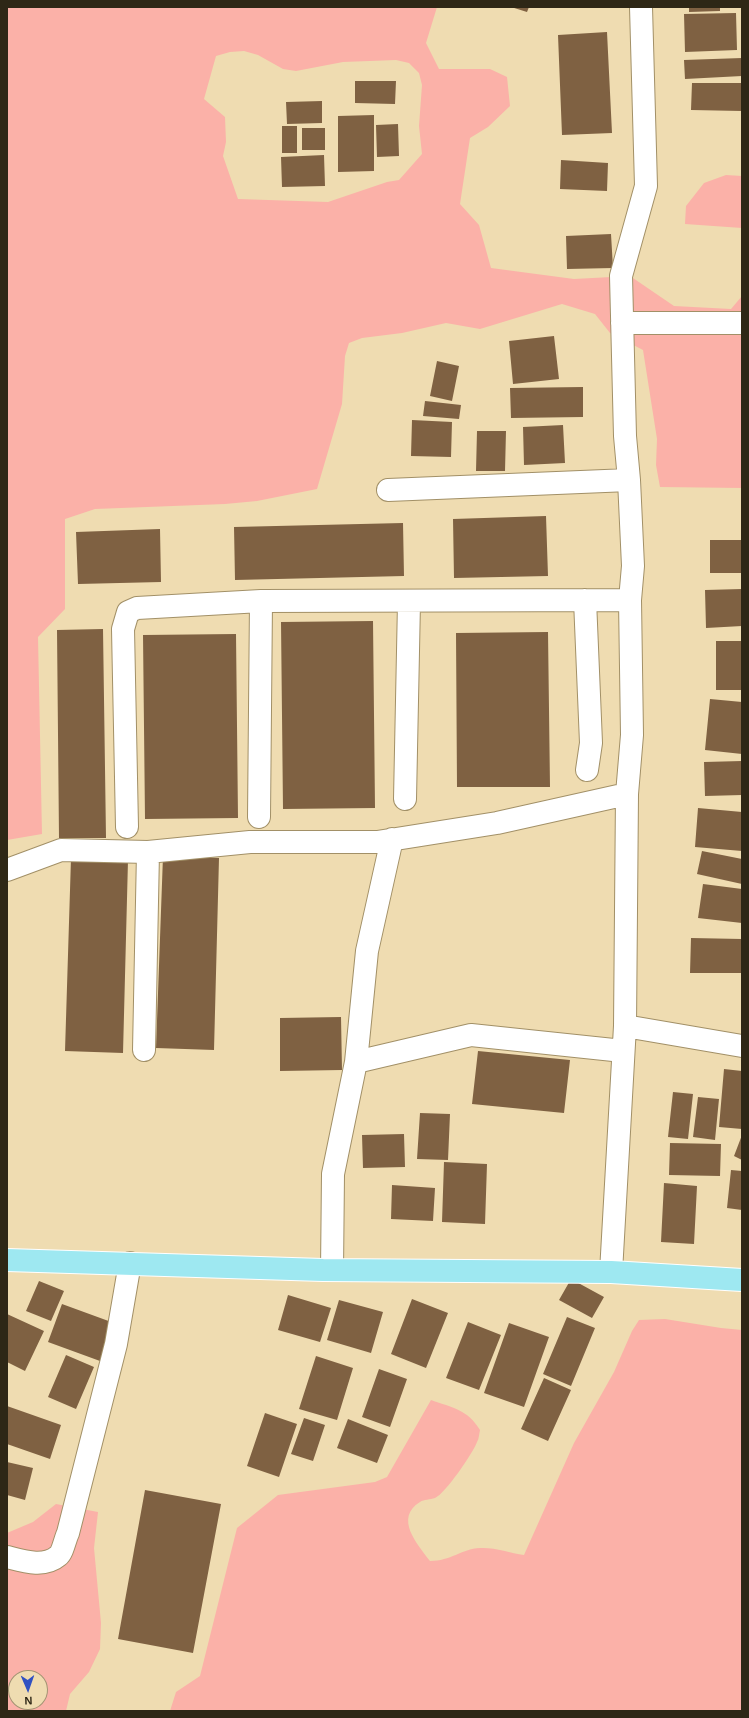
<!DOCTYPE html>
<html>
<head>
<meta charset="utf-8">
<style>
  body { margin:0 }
  #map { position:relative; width:749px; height:1718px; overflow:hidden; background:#efdcb1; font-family:Arial,sans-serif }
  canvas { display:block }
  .frame { position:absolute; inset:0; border:8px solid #2e2716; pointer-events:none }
  .north { position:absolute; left:8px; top:1670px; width:40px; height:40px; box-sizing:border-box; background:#efdcb1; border:1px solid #a29473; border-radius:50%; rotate:178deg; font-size:11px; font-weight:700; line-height:16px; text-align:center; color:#2e2716 }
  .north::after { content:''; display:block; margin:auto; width:14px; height:18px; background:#3051c2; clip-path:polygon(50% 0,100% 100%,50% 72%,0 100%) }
</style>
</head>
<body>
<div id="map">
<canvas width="749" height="1718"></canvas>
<div class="frame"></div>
<div class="north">N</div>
</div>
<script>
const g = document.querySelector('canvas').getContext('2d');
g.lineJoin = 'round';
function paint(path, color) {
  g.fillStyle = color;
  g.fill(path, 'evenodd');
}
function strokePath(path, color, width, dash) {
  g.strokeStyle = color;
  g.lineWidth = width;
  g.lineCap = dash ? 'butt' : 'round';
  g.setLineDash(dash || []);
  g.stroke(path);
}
const green = new Path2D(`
  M7,7H437L426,43L439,69H490L507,77L510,106L488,127L470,138L460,204L479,225L491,268L574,279L630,276L674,306L731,309L742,296V488L660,487L656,465L657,439L643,350L610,333L595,314L562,304L480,329L446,323L402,333L362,338L349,343L345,356L342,404L317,489L257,501L225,504L95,509L65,519V609L38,637L42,834L7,840ZM244,51L258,55L283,69L296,71L343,62L396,60L409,63L419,73L422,85L419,126L422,154L399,180L387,182L328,202L238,199L223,156L226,142L225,117L204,99L216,56L230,52Z
  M726,175L742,176V228L685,224L686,206L704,183Z
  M665,1319L721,1328L742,1330V1711H170L176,1692L200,1676L237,1528L278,1495L375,1482L387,1477L431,1400C453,1408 467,1409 480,1430C479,1434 479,1439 477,1442C473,1453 445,1494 435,1498C430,1500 424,1499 420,1502C394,1518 417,1544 430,1561C451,1561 461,1549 480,1548C494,1547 510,1553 524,1555L574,1443L614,1372L632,1331L639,1320Z
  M56,1504L98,1512L94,1548L101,1623L100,1649L89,1672L70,1694L66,1711H7V1533L33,1522ZM16,1678H40V1702H16Z`);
const building = new Path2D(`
  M511,7H529L527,12Z
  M689,7H720V11L689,12Z
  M736,13L737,50L685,52L684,14Z
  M607,32L612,133L562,135L558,35Z
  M742,58V76L685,79L684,60Z
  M355,81H396L395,104L355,103Z
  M692,83H742V111L691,110Z
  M322,101V123L287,124L286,102Z
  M374,115V171L338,172V116Z
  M398,124L399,156L377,157L376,125Z
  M282,126H297V153H282Z
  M302,128H325V150H302Z
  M324,155L325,186L282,187L281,157Z
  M561,160L608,163L607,191L560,189Z
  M611,234L613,268L567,269L566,236Z
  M554,336L559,379L513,384L509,341Z
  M437,361L459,366L452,401L430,396Z
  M583,387V417L511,418L510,388Z
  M425,401L461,405L459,419L423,416Z
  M412,420L452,422L451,457L411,456Z
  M563,425L565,463L524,465L523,427Z
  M477,431H506L505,471H476Z
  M546,516L548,576L454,578L453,519Z
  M403,523L404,576L235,580L234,527Z
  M160,529L161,582L78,584L76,532Z
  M710,540H742V573H710Z
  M742,589V626L706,628L705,590Z
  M373,621L375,808L283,809L281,622Z
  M103,629L106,838H59L57,630Z
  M548,632L550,787H457L456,633Z
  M236,634L238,818L145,819L143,635Z
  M716,641H742V690H716Z
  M710,699L742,702V754L705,750Z
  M742,761V795L705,796L704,762Z
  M698,808L742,812V851L695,847Z
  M702,851L742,859V884L697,874Z
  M163,856L219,858L214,1050L156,1048Z
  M71,858L128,860L123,1053L65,1051Z
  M703,884L742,889V923L698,918Z
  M691,938L742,939V973H690Z
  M341,1017L342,1070L280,1071V1018Z
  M478,1051L570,1060L564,1113L472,1104Z
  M724,1069L742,1071V1129L719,1127Z
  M673,1092L693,1094L688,1139L668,1137Z
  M698,1097L719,1099L715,1140L693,1137Z
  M420,1113L450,1114L448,1160L417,1159Z
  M404,1134L405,1167L363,1168L362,1135Z
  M742,1135V1160L734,1156Z
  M670,1143L721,1144L720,1176L669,1175Z
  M444,1162L487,1164L485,1224L442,1222Z
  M731,1170L742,1171V1210L727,1208Z
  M664,1183L697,1186L694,1244L661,1242Z
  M392,1185L435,1188L433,1221L391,1219Z
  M571,1279L604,1297L592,1318L559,1300Z
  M39,1281L64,1291L51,1321L26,1311Z
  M288,1295L331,1308L320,1342L278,1330Z
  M412,1299L448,1313L426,1368L391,1354Z
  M339,1300L383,1312L371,1353L327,1340Z
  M62,1304L114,1323L100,1361L48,1342Z
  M7,1314L44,1331L25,1371L7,1362Z
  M567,1317L595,1328L571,1386L543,1374Z
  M468,1322L501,1335L479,1390L446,1378Z
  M509,1323L549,1337L524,1407L484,1393Z
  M66,1355L94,1367L76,1409L48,1397Z
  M316,1356L353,1368L337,1420L299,1409Z
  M379,1369L407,1379L390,1427L362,1417Z
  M544,1378L571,1390L548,1441L521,1429Z
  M7,1406L61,1425L50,1459L7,1444Z
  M265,1413L297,1424L279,1477L247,1466Z
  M304,1418L325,1425L313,1461L291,1454Z
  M348,1419L388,1435L377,1463L337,1448Z
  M7,1462L33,1468L25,1500L7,1495Z
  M145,1490L221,1504L193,1653L118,1639Z`);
const minor = new Path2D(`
  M622,323H742
  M388,490L629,480
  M585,600L591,743L587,770
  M405,799L409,602
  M259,817L261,601
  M127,827L123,629L128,612L137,608L261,601L630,600
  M7,870L61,850L148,852L250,842H377L497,823L627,794
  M625,1026L742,1046
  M144,1050L148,852
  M356,1062L471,1035L623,1051
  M332,1270L333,1174L356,1062L367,951L392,839
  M611,1272L625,1026L627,794L632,735L630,600L633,566L629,480L625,436L621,276L646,186L641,7
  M7,1557C23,1561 44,1568 58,1556C63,1552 65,1539 68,1533L116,1344L130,1263`);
const major = new Path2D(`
  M7,1260L323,1270L611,1272L742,1280`);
paint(green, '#fbb1a8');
paint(building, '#7f6142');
strokePath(minor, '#a29067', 24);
strokePath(major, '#fff', 24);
strokePath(minor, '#fff', 22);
strokePath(major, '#9ee8f1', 22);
</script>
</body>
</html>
